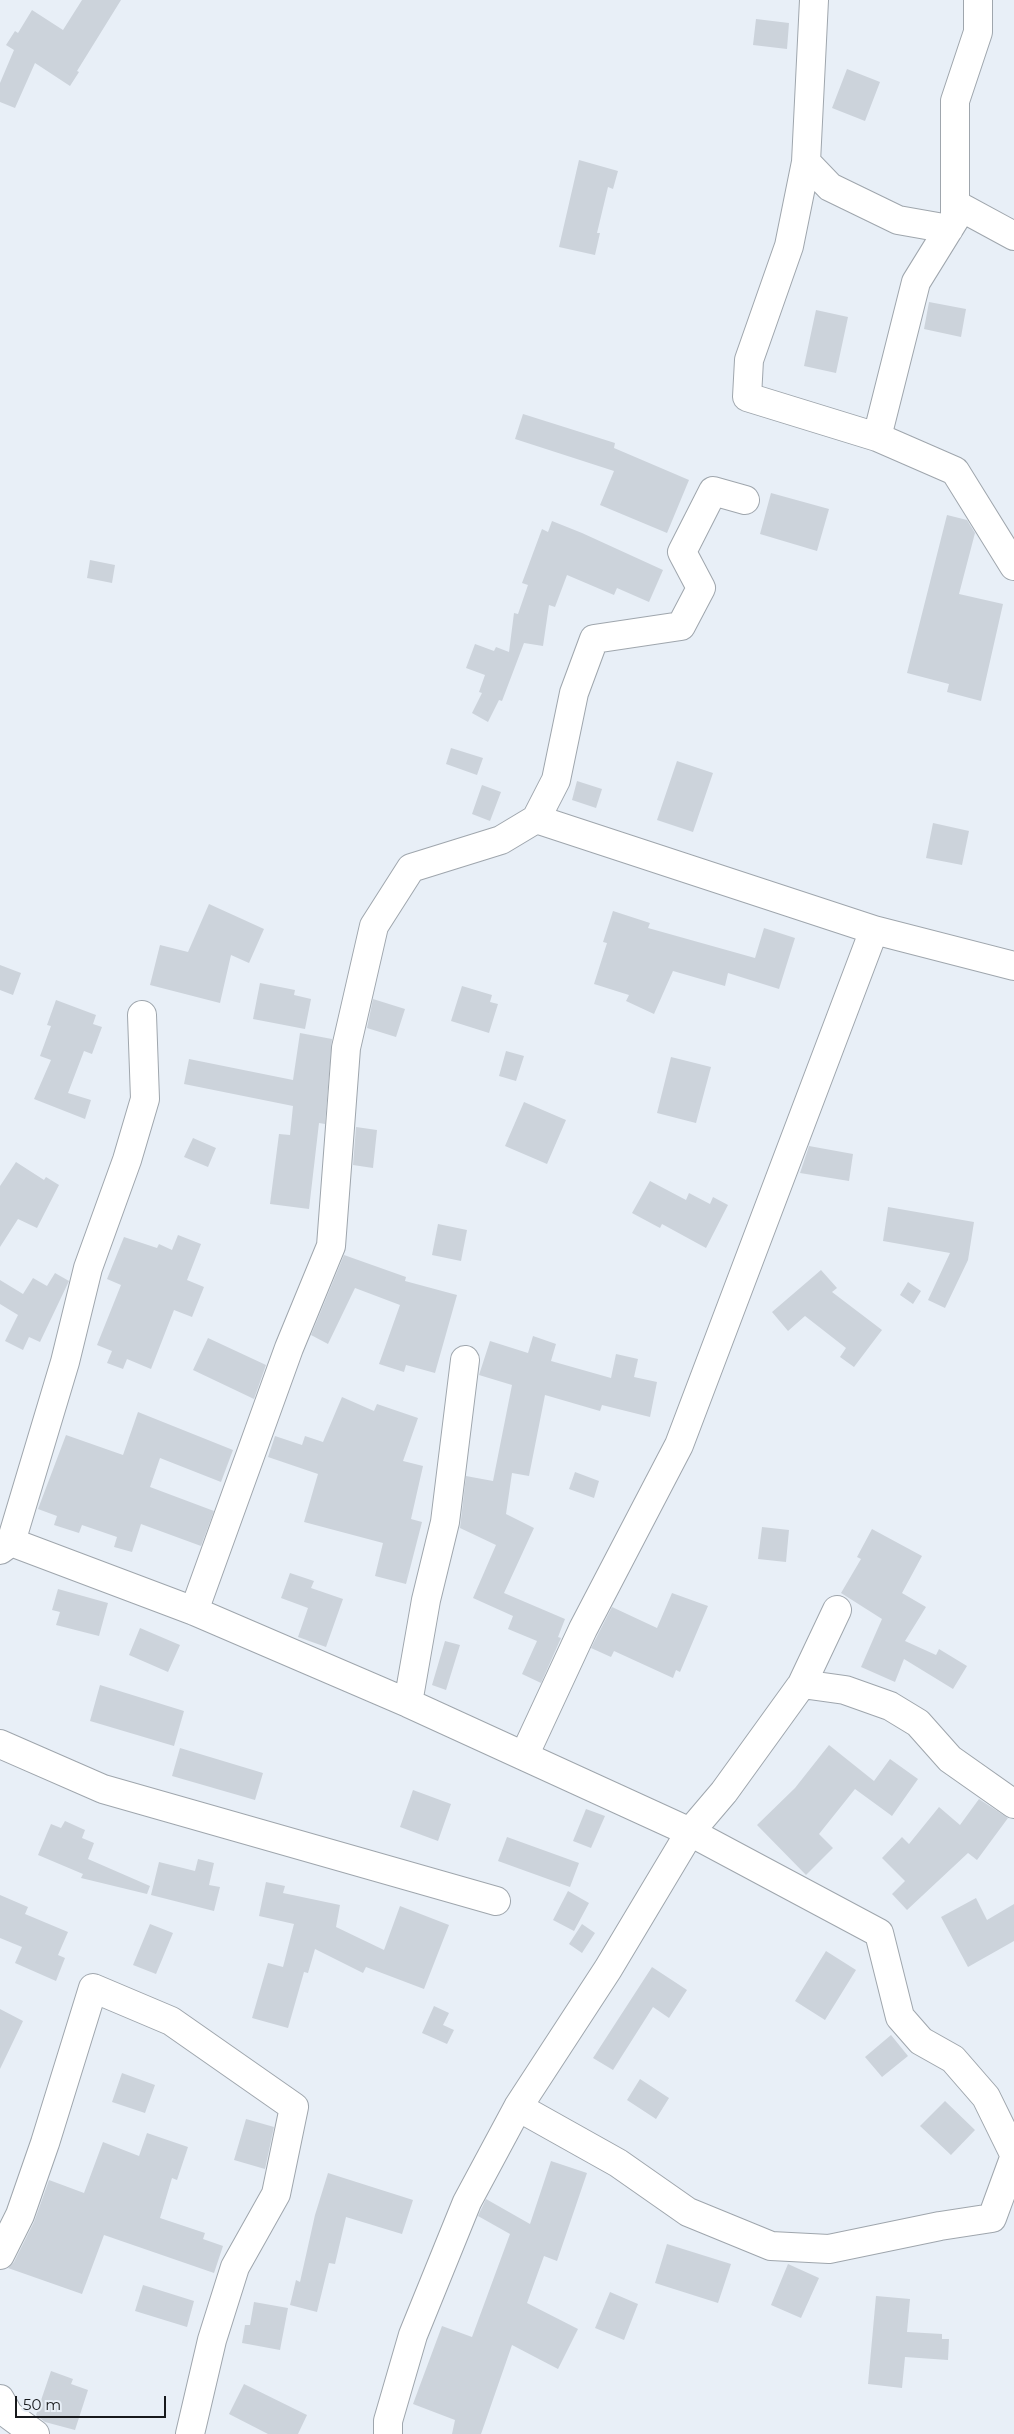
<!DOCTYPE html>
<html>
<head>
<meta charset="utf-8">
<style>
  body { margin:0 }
  #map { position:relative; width:1014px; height:2434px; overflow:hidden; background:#e8eff7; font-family:Montserrat,sans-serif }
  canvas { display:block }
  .scale { position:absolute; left:15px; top:2396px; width:151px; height:22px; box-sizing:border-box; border:2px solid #17191c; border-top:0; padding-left:6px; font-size:15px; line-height:18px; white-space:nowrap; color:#17191c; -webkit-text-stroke:4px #e8eff7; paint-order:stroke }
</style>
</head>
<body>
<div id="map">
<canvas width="1014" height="2434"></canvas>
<div class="scale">50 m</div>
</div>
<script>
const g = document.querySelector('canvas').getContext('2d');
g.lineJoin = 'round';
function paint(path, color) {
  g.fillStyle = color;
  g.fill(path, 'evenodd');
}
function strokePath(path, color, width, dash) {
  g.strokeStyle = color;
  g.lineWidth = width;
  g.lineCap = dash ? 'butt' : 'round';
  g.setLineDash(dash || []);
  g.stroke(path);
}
const building = new Path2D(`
  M82,0H121L77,71L79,72L70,86L35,63L15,108L0,102V83L14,50L6,45L15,31L18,33L32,10L63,30Z
  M756,19L789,23L787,49L753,45Z
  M847,69L880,82L865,121L832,108Z
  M579,160L618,171L613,189L608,187L597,233H600L595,255L559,247Z
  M929,302L966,309L961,337L924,329Z
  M816,310L848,317L836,373L804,366Z
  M523,414L615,443L614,448L689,480L667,533L600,505L614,471L515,439Z
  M771,493L829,509L817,551L760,534Z
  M947,515L967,520L975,533L959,594L1003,604L981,701L947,692L949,684L907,673Z
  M552,521L582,533L663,570L649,602L617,588L614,595L567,575L555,607L549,605L543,646L524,643L502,701L499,700L488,722L472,713L482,693L479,692L485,675L466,668L475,644L494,651L496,647L509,652L514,613L518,614L528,585L522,583L542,529L548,532Z
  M90,560L115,565L112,583L87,578Z
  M451,748L483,758L477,775L446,764Z
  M677,761L713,773L693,832L657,820Z
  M577,781L602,789L596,808L572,800Z
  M482,785L501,792L490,821L472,814Z
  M933,823L969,831L962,865L926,858Z
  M209,904L264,929L249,963L231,955L220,1003L150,985L160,945L188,952Z
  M613,911L650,923L648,928L755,958L764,928L795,938L779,989L728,973L725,986L673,971L654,1014L626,1001L629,995L594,984L607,943L603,942Z
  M0,965L21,973L13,995L0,990Z
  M260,983L295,990L294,995L311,999L305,1029L253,1019Z
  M462,986L492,995L490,1002L498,1004L489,1033L451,1021Z
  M373,999L405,1009L396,1037L367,1028Z
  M56,1000L96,1015L93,1024L102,1027L92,1054L84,1051L68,1093L91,1100L85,1119L34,1099L51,1060L40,1056L51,1026L47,1025Z
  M300,1033L332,1039L325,1124L319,1123L309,1209L270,1204L279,1134L290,1135L293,1106L184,1084L189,1059L293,1080Z
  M506,1051L524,1056L516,1081L499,1076Z
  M671,1057L711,1067L696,1123L657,1113Z
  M524,1102L566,1120L547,1164L505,1146Z
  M356,1127L377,1130L373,1168L353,1165Z
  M193,1138L216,1148L208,1167L184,1157Z
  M809,1146L853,1154L849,1181L800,1173Z
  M16,1162L44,1180L46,1177L59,1185L37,1228L18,1219L0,1247V1186Z
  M650,1181L686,1200L689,1193L710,1204L713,1197L728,1205L706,1248L662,1224L660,1228L632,1213Z
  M888,1207L974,1222L968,1260L945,1308L928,1300L950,1253L883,1241Z
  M438,1224L467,1230L461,1261L432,1255Z
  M178,1235L201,1244L187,1280L204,1287L192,1317L174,1310L151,1369L127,1359L123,1369L107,1363L112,1351L97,1345L121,1285L107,1279L124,1237L157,1248L159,1244L172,1250Z
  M344,1255L406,1277L405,1281L457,1295L435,1373L406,1365L404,1372L379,1364L400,1305L355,1288L328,1344L311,1335Z
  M821,1270L837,1288L832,1292L882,1330L854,1367L840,1357L846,1348L805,1316L788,1331L772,1312Z
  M55,1273L69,1281L40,1342L29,1337L23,1350L5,1341L18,1315L0,1304V1280L23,1294L33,1278L47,1286Z
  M908,1282L921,1291L913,1304L900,1295Z
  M533,1336L556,1344L551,1361L611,1378L616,1354L638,1359L634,1377L657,1382L650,1417L602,1405L600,1411L545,1395L529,1476L512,1473L506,1514L534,1528L504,1593L565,1619L558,1637L561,1638L541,1683L522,1674L537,1641L508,1629L513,1616L473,1598L496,1545L460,1528L466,1476L493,1481L512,1385L479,1375L490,1341L528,1353Z
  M208,1338L266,1365L254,1399L193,1370Z
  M342,1397L374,1411L377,1404L418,1418L403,1461L423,1466L411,1519L422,1522L406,1584L375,1576L383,1543L304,1522L318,1474L268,1457L275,1436L302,1445L305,1436L323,1442Z
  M138,1412L233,1450L221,1482L160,1458L150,1487L214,1511L201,1546L141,1524L132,1552L114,1547L117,1537L82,1525L79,1533L54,1525L57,1516L38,1509L66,1435L123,1455Z
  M575,1472L599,1481L594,1498L569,1489Z
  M762,1527L789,1530L786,1562L758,1559Z
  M872,1529L922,1556L902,1593L926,1607L905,1641L936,1655L939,1649L967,1666L953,1689L904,1659L895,1682L861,1667L882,1619L841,1593L861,1559L857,1557Z
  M290,1573L314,1581L311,1588L343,1599L326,1647L298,1637L308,1608L281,1598Z
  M58,1589L108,1603L99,1636L56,1625L60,1612L52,1610Z
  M672,1593L708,1606L680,1672L676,1670L673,1678L614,1651L611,1657L591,1648L612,1607L657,1628Z
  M140,1628L180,1645L168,1672L129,1655Z
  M445,1641L460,1645L446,1690L432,1685Z
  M100,1685L184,1711L174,1746L90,1721Z
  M829,1745L874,1781L890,1759L918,1779L892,1816L855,1789L819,1834L833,1848L806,1875L757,1825L795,1788Z
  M180,1748L263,1773L255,1800L172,1776Z
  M413,1790L451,1804L438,1841L400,1827Z
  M979,1799L1008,1818L977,1860L968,1853L907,1910L892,1894L905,1881L882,1858L902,1837L909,1844L939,1807L960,1825Z
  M586,1809L605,1816L591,1848L573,1841Z
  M65,1821L85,1830L82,1838L94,1843L88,1859L150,1886L147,1894L81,1878L83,1874L38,1855L51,1824L61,1828Z
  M507,1837L579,1863L570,1887L498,1861Z
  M198,1859L214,1863L209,1885L220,1887L214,1911L151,1895L159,1862L195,1871Z
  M266,1882L285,1886L283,1893L340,1905L336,1927L384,1950L400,1906L449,1925L424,1989L366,1967L363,1973L315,1949L308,1973L304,1972L288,2028L252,2018L268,1963L283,1967L294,1924L259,1916Z
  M568,1891L589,1903L574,1931L553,1920Z
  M0,1895L28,1907L25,1914L68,1932L58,1955L65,1958L56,1981L15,1963L22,1947L0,1938Z
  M976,1898L987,1920L1014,1904V1941L968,1967L941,1917Z
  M150,1924L173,1933L156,1974L133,1965Z
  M582,1924L595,1933L582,1953L569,1944Z
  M826,1951L856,1970L825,2020L795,2001Z
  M652,1967L687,1990L669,2018L653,2007L613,2070L593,2058Z
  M434,2006L449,2013L443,2025L454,2030L447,2044L422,2033Z
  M0,2009L23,2021L0,2069Z
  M891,2035L908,2056L882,2077L865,2057Z
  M122,2073L155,2085L145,2113L112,2102Z
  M640,2079L669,2098L656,2119L627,2100Z
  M945,2101L975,2130L951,2155L920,2126Z
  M246,2119L274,2127L265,2169L234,2160Z
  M147,2133L188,2147L177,2180L172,2178L160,2218L205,2233L203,2239L223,2246L214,2273L104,2235L82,2294L8,2268L14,2262L34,2222L49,2180L84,2193L103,2142L139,2156Z
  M551,2161L587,2173L557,2261L544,2256L527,2303L578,2329L558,2369L512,2345L481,2434H452L455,2420L413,2404L442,2326L472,2337L510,2234L478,2216L486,2199L530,2224Z
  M328,2173L413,2200L402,2234L346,2217L335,2264L329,2263L317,2312L290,2305L296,2280L300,2282L315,2215Z
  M667,2244L731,2264L718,2303L655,2283Z
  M788,2264L819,2278L801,2318L771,2305Z
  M143,2285L194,2301L187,2327L135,2311Z
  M610,2292L638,2304L624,2340L595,2328Z
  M876,2296L910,2299L907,2332L942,2334V2339H949L948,2360L905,2357L902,2388L868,2384Z
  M254,2302L288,2308L280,2350L242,2343L245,2325H250Z
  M51,2371L73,2379L71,2384L88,2390L75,2430L45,2422L36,2415Z
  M244,2384L307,2415L298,2434H268L229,2414Z`);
const minor = new Path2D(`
  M814,0L806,162L789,246L749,360L747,397L877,437
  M978,0V32L955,101V219L916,282L877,437L955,471L1014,566
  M806,162L830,187L898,220L949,229
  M955,204L1014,236
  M536,819L874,930L1014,966
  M11,1542L65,1362L88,1268L127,1160L145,1099L142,1015
  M0,1550L11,1542L194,1611L408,1703L690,1832L879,1933L900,2017L921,2041L953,2059L986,2097L1014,2154
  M194,1611L289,1348L331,1246L346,1048L374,926L411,868L501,840L536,819L556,780L574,693L594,639L681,626L701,588L682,552L713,491L745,500
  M802,1684L845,1690L890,1706L918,1723L950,1759L1014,1804
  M408,1703L426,1600L445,1522L465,1360
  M0,1744L103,1789L496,1901
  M524,1756L583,1629L679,1445L874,930
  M518,2107L618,2163L688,2212L771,2246L829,2249L940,2226L992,2218L1014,2158
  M0,2255L20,2215L45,2143L93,1988L171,2021L294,2107L276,2194L235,2267L212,2340L190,2434
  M0,2399L9,2415L35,2434
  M388,2434V2421L413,2335L467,2202L518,2107L608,1969L690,1832L724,1792L802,1684L837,1610`);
paint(building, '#ccd3db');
strokePath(minor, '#9fa6ad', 30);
strokePath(minor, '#fff', 28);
</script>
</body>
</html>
